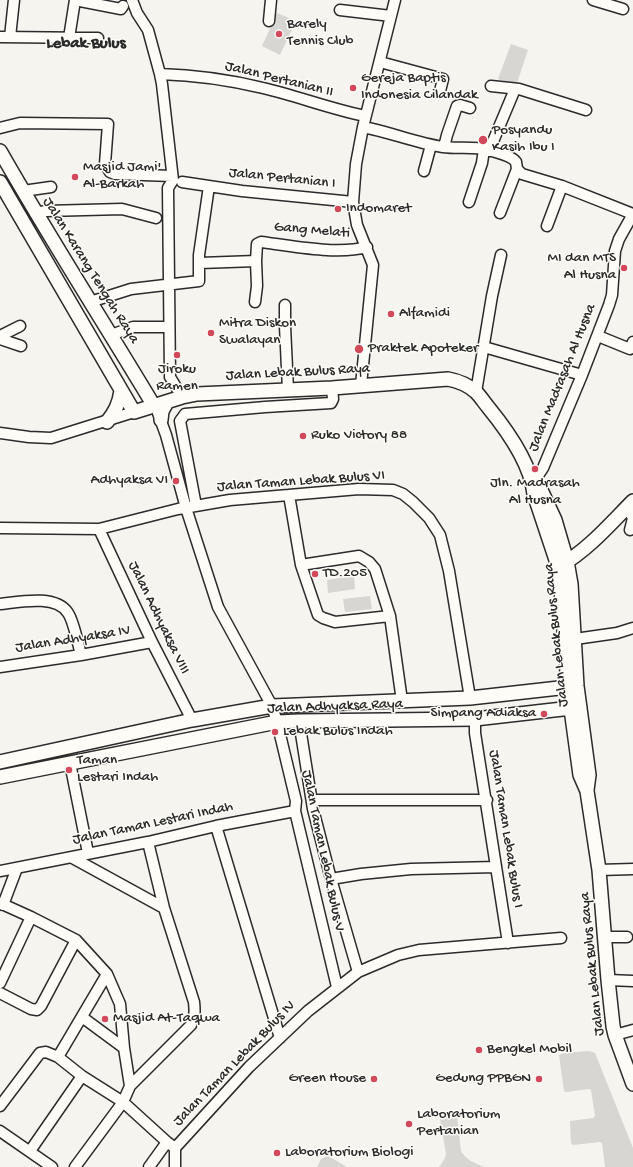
<!DOCTYPE html>
<html>
<head>
<meta charset="utf-8">
<style>
  body { margin:0 }
  canvas { display:block; background:#f5f4ef }
</style>
</head>
<body>
<canvas width="633" height="1167"></canvas>
<script>
const g = document.querySelector('canvas').getContext('2d');
g.lineJoin = 'round';
function paint(path, color) {
  g.fillStyle = color;
  g.fill(path, 'evenodd');
}
function strokePath(path, color, width, dash) {
  g.strokeStyle = color;
  g.lineWidth = width;
  g.lineCap = dash ? 'butt' : 'round';
  g.setLineDash(dash || []);
  g.stroke(path);
}
function write(font, color, halo, rows, align = 'center') {
  g.font = font + ' "Gochi Hand",sans-serif';
  g.lineWidth = 3;
  g.setLineDash([]);
  g.textBaseline = 'middle';
  g.strokeStyle = halo;
  g.fillStyle = color;
  for (const [text, x, y, turn = 0] of rows) {
    g.save();
    g.translate(x, y);
    g.rotate((+turn || 0) * Math.PI / 180);
    g.textAlign = isNaN(turn) ? turn : align;
    if (halo) g.strokeText(text, 0, 0);
    g.fillText(text, 0, 0);
    g.restore();
  }
}
const green = new Path2D(`
  M277,13L296,21L280,55L262,46Z
  M511,44L528,50L516,86L498,79Z
  M354,576L355,589L328,593L327,580Z
  M370,596L372,609L345,612L343,599Z
  M589,1051L595,1053L633,1148V1167H605L602,1143L600,1142L573,1145L571,1143L570,1121L593,1118L595,1116L591,1090L589,1089L566,1092L564,1091L559,1055L564,1053Z
  M447,1112H454L457,1116L461,1151C466,1160 475,1163 484,1167H439L444,1160L446,1154L440,1119L442,1114Z
  M327,1156L330,1157L347,1167H317L321,1159Z`);
const minor = new Path2D(`
  M132,0L137,13L148,30L160,74L162,84L173,180L168,188L170,377L182,397
  M593,0L623,9
  M340,10L391,16
  M269,21L271,0
  M0,37L98,38
  M10,37L14,0
  M69,38L75,0L121,9L123,6
  M380,62L443,79L440,91
  M160,74C194,75 230,80 263,88C297,96 331,109 365,116
  M491,86L519,89L586,110
  M363,127C390,132 416,143 443,147C458,149 474,146 489,150C497,153 511,155 516,162L517,169L522,174L562,186L633,214
  M0,128L20,123L108,124L105,164L110,172L115,174L172,176
  M444,147L447,135L457,106L460,105L470,108
  M489,151L515,89
  M424,171L431,145
  M182,182L242,191L353,202
  M23,191L51,187
  M469,202L482,163L484,149
  M35,213L46,211L122,209L156,218
  M500,213L517,169
  M547,226L562,186
  M200,263L256,261L257,244L261,242C291,246 338,255 367,247
  M90,302L131,289L199,281V255L209,186
  M255,302L257,286L256,261
  M285,305V326L288,390
  M111,335L133,327H169
  M0,336L20,326
  M598,336L630,349L633,342
  M0,339L21,346
  M484,347L582,375
  M361,385L373,265L357,225L353,202L356,164L363,127L395,0
  M476,392L492,296L501,255
  M158,413L166,435L186,508L218,607L272,706L277,722L296,801L295,811L337,987
  M0,433L29,437L51,438L134,412
  M533,483L543,468L582,375L609,305L612,295L615,251L619,239L633,214
  M289,495L301,565L318,615L323,618L335,622L390,616
  M196,506L180,421L185,414L265,407L331,403L333,399L332,388
  M627,507L633,518L630,530
  M0,528L99,529L178,509L230,500L359,489L393,490L403,494L413,502L429,518L440,535L449,571L470,698
  M99,529L152,642L192,720
  M301,565L359,556L369,562L375,569L390,616L402,701
  M0,604C19,602 56,594 68,613C74,622 78,644 81,655
  M575,639L617,633L633,628
  M0,667L81,655L152,642
  M475,719V733L508,943
  M299,721L313,809L331,879L358,972
  M70,763L88,853
  M312,800H487
  M216,826L280,1038
  M71,857L164,908
  M599,870L633,869
  M0,871L148,842L216,826L295,811
  M331,879L361,874L411,869L496,867
  M0,903L31,917L76,940L107,974L120,1004L124,1048L130,1086
  M3,905L17,868
  M605,937H627
  M608,980L633,981
  M0,983L31,917
  M0,993L31,1009L37,1010L41,1006L76,940
  M82,1017L124,1048
  M615,1035L633,1030
  M58,1057L107,974
  M0,1106L40,1053L46,1052L58,1057L82,1076L123,1102L167,1142L175,1148
  M0,1131L52,1167
  M30,1151L82,1076
  M75,1167L123,1102L130,1086L191,1025C195,1017 195,1011 194,1002L164,908L148,842
  M149,1167L167,1142
  M175,1167V1148L249,1067L308,1011L358,972L398,955L419,950L561,938`);
const major = new Path2D(`
  M0,151C49,237 103,321 154,406
  M0,182L134,412L182,397L197,394L332,388L448,379C459,381 468,385 476,392C480,396 484,402 488,407C506,429 531,464 534,494L558,566L562,600L568,687L580,775L587,791L599,870L608,980L613,1026L615,1035L633,1084
  M161,420L162,411L167,402
  M107,422C115,412 119,404 121,391
  M537,487L541,490L555,520L567,561L571,584L577,686L589,775L587,790
  M560,566C589,549 610,524 633,501
  M0,762L192,720L272,706L470,698L577,686
  M0,777L277,722L299,721L475,719L580,707`);
const markers = [
  [279,34,4,"#d1495b"],
  [353,88,4,"#d1495b"],
  [483,140,5,"#d1495b"],
  [75,177,4,"#d1495b"],
  [338,209,4,"#d1495b"],
  [624,268,4,"#d1495b"],
  [391,314,4,"#d1495b"],
  [211,333,4,"#d1495b"],
  [359,349,5,"#d1495b"],
  [177,355,4,"#d1495b"],
  [303,436,4,"#d1495b"],
  [535,469,4,"#d1495b"],
  [176,481,4,"#d1495b"],
  [315,574,4,"#d1495b"],
  [544,714,4,"#d1495b"],
  [275,732,4,"#d1495b"],
  [69,770,4,"#d1495b"],
  [105,1019,4,"#d1495b"],
  [479,1050,4,"#d1495b"],
  [374,1079,4,"#d1495b"],
  [539,1079,4,"#d1495b"],
  [409,1124,4,"#d1495b"],
  [277,1153,4,"#d1495b"]
];
const poiNames = [
  ["Barely",287,25],
  ["Tennis Club",287,42],
  ["Gereja Baptis",361,79],
  ["Indonesia Cilandak",361,96],
  ["Posyandu",492,131],
  ["Kasih Ibu I",492,148],
  ["Masjid Jami'",83,168],
  ["Al-Barkah",83,185],
  ["Indomaret",346,209],
  ["MI dan MTS",616,259,"right"],
  ["Al Husna",616,276,"right"],
  ["Alfamidi",399,314],
  ["Mitra Diskon",219,324],
  ["Swalayan",219,341],
  ["Praktek Apoteker",368,349],
  ["Jiroku",177,370,"center"],
  ["Ramen",177,387,"center"],
  ["Ruko Victory 88",311,436],
  ["Adhyaksa VI",168,481,"right"],
  ["Jln. Madrasah",535,484,"center"],
  ["Al Husna",535,501,"center"],
  ["TD.205",323,574],
  ["Simpang Adiaksa",536,714,"right"],
  ["Lebak Bulus Indah",283,732],
  ["Taman",77,761],
  ["Lestari Indah",77,778],
  ["Masjid At-Taqwa",113,1019],
  ["Bengkel Mobil",487,1050],
  ["Green House",366,1079,"right"],
  ["Gedung PPBGN",531,1079,"right"],
  ["Laboratorium",417,1115],
  ["Pertanian",417,1132],
  ["Laboratorium Biologi",285,1153]
];
const streetNames = [
  ["Jalan Pertanian II",279,80,14],
  ["Jalan Pertanian I",282,179,6],
  ["Gang Melati",312,231,5],
  ["Jalan Karang Tengah Raya",90,271,58],
  ["Jalan Lebak Bulus Raya",298,373,-3],
  ["Jalan Madrasah Al Husna",563,378,-68],
  ["Jalan Taman Lebak Bulus VI",301,482,-4],
  ["Jalan Adhyaksa VIII",158,618,64],
  ["Jalan Lebak Bulus Raya",557,635,-96],
  ["Jalan Adhyaksa IV",73,640,-9],
  ["Jalan Adhyaksa Raya",335,707,-2],
  ["Jalan Taman Lestari Indah",153,824,-12],
  ["Jalan Taman Lebak Bulus I",505,829,81],
  ["Jalan Taman Lebak Bulus V",322,851,78],
  ["Jalan Lebak Bulus Raya",593,964,-96],
  ["Jalan Taman Lebak Bulus IV",235,1064,-46]
];
const quarterNames = [
  ["Lebak Bulus",86,44]
];
paint(green, '#d7d6d2');
strokePath(minor, '#2b2b2b', 13);
strokePath(major, '#2b2b2b', 16);
strokePath(minor, '#fdfcf7', 10);
strokePath(major, '#fdfcf7', 13);
for (const [x, y, r, color] of markers) {
  const dot = new Path2D();
  dot.arc(x, y, r, 0, 2 * Math.PI);
  g.fillStyle = color;
  g.fill(dot);
  strokePath(dot, '#fdfcf7', 1.5);
}
write('15px', '#2b2b2b', '#fdfcf7', poiNames, 'left');
write('15px', '#2b2b2b', '#fdfcf7', streetNames);
write('bold 17px', '#2b2b2b', '#fdfcf7', quarterNames);
</script>
</body>
</html>
